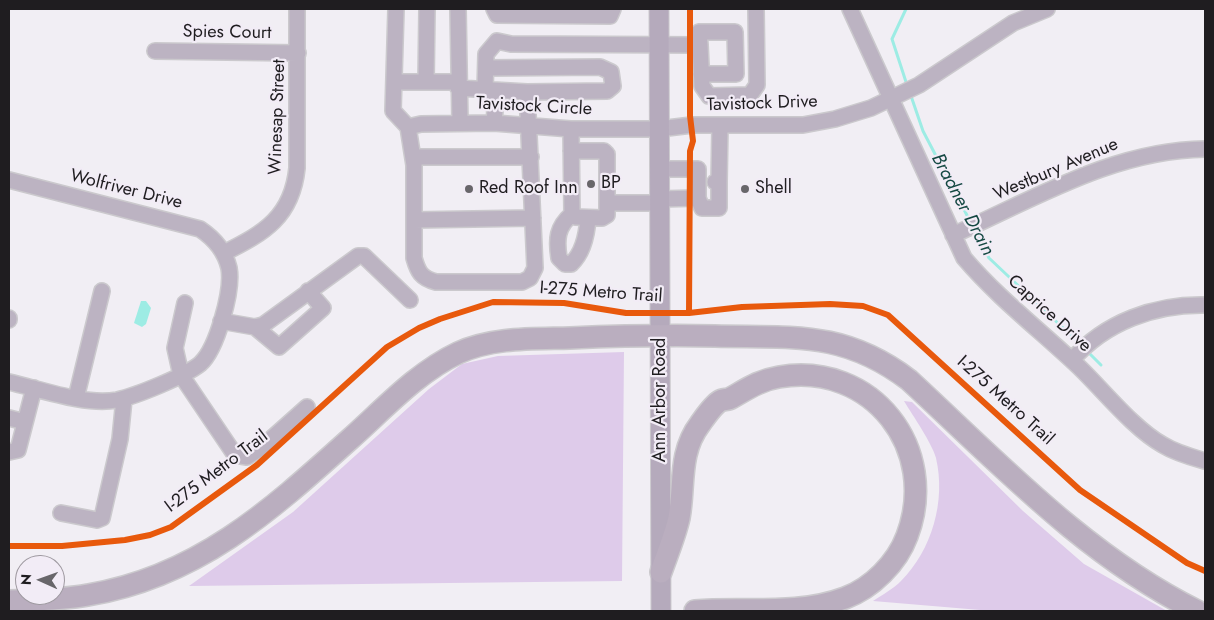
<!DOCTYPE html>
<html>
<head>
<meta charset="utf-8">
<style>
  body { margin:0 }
  #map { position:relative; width:1214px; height:620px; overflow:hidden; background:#f1eef4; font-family:Jost,sans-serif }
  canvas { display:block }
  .frame { position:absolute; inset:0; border:10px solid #1f1d20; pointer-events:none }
  .north { position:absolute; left:15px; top:555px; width:50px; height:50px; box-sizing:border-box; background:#f2ecf6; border:1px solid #9e99a0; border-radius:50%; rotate:272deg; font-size:14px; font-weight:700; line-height:20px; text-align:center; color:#1f1d20 }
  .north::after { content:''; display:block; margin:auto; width:18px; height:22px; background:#68666a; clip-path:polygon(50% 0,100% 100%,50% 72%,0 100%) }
</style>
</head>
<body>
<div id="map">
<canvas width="1214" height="620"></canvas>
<div class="frame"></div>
<div class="north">N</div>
</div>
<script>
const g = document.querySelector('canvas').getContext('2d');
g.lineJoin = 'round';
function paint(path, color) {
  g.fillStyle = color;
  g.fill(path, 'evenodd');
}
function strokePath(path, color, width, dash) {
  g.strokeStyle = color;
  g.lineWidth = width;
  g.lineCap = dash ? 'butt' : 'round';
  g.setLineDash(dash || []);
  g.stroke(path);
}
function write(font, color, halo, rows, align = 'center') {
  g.font = font + ' Jost,sans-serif';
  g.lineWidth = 4.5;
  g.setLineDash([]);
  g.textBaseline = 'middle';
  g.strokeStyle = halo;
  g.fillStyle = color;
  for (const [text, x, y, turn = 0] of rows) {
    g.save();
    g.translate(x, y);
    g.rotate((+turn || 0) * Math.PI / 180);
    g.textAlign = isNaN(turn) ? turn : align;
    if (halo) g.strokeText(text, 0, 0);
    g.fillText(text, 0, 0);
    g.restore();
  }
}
const green = new Path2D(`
  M624,352L622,581L189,586L293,512L429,389L462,364L498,356Z
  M904,401L912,402L1023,511L1084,564L1167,611H992L873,601C882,595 893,589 901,581C932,550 946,501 936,458C932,443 913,416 904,401Z`);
const water = new Path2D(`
  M141,301H146L151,308L146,324L142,327L134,323Z`);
const stream = new Path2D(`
  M906,9L892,39L907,85
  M910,93L923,131L971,223
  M975,231L989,258L1080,344
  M1086,350L1101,365`);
const minor = new Path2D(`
  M396,9L393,111L408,127L414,165V258C418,272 421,278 436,282H522L530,278L535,268L527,92L607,91L613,86L611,72L600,67L486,68
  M458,9L460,123
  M494,9L497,15L610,16L613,9
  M850,9L964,258C998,298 1041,331 1079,367C1104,391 1134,429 1163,445C1176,453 1191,457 1205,461
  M700,45L699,32H735L736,74H701
  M155,51L298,53
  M394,82H458
  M426,82L427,9
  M458,88L527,92
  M494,123L495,110L485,90L486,54L497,41L511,44L700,45L702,86L709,96L750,95L757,85L756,9
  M408,127L421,124L494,123L571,129H659L692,125H803L835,119L871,108L919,85L1013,23L1047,9
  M571,129L572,214L575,217L602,218L607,215V154L604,151H571
  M413,157H531
  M659,169H698V198L660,199
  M9,180L200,229C215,239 225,251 229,268C233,290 217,349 200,364C185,376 136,396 117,400C85,406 40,389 9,382
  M715,182H719L720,126
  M698,198L702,208H719V182
  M607,203H660
  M572,214C557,227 556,239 559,258L565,264H571C583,253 587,233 588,218
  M414,220L533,218
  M953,235C1034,199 1114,150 1205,149
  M224,253C264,233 292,217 297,168V9
  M185,303L175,348L181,375L235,455L247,457L261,448L307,407
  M9,318V320
  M221,321L255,327L263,325L358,256H364L410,300
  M255,327L279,347L323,308L308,291
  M1072,360C1105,322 1155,304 1205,305
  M76,398L102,291
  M9,418L25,422
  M9,452L18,450L34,388
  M61,513L97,520L102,518L120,439L124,399`);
const major = new Path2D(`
  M659,9L661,611`);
const highway = new Path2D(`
  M661,572C667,555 675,536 679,518C685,486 678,453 700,424C705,417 713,405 720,401C723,399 728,400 731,398C747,389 760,380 779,377C872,361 940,449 907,536C897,563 872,588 845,598C797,616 744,607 695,611
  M9,601C35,600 62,600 88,595C197,577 270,511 349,440C383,410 416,373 458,353C493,337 533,339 570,338C618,336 666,335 715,336C792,338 843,330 909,380C999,463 1086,556 1197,611`);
const cycleway = new Path2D(`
  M689,313L690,151L693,141L690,116V9
  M9,546H62L125,540L150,535L171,527L257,465L387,347L419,328L440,319L493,302L564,303L626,313H689L742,307L830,304L863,306L888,315L1080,490L1187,563L1205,571`);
const markers = [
  [591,184,5,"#68666a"],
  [469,189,5,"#68666a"],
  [745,189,5,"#68666a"]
];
const streetNames = [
  ["Spies Court",227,33,1],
  ["Tavistock Drive",762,104,-2],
  ["Tavistock Circle",534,107,3],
  ["Winesap Street",278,117,-88],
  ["Westbury Avenue",1056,170,-23],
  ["Wolfriver Drive",126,190,14],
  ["I-275 Metro Trail",601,293,4],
  ["Caprice Drive",1049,314,42],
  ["Ann Arbor Road",661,400,-90],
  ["I-275 Metro Trail",1005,401,42],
  ["I-275 Metro Trail",217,472,-37]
];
const poiNames = [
  ["BP",601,184],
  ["Red Roof Inn",479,189],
  ["Shell",755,189]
];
const waterNames = [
  ["Bradner Drain",962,205,62]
];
paint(green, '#decbea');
paint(water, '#9dece4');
strokePath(stream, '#9dece4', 3);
strokePath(minor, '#cbc9cd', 18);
strokePath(major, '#cbc9cd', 21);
strokePath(highway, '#cbc9cd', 24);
strokePath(minor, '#bcb3c2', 15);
strokePath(major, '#b5aabc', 19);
strokePath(highway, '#baaebf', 21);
strokePath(cycleway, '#e8590c', 6);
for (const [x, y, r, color] of markers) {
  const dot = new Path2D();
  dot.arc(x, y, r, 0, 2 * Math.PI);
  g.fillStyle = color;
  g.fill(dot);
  strokePath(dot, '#f2ecf6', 2);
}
write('18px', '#1f1d20', '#f2ecf6', streetNames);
write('18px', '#1f1d20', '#f2ecf6', poiNames, 'left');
write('italic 19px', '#144842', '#f2ecf6', waterNames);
</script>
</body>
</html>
